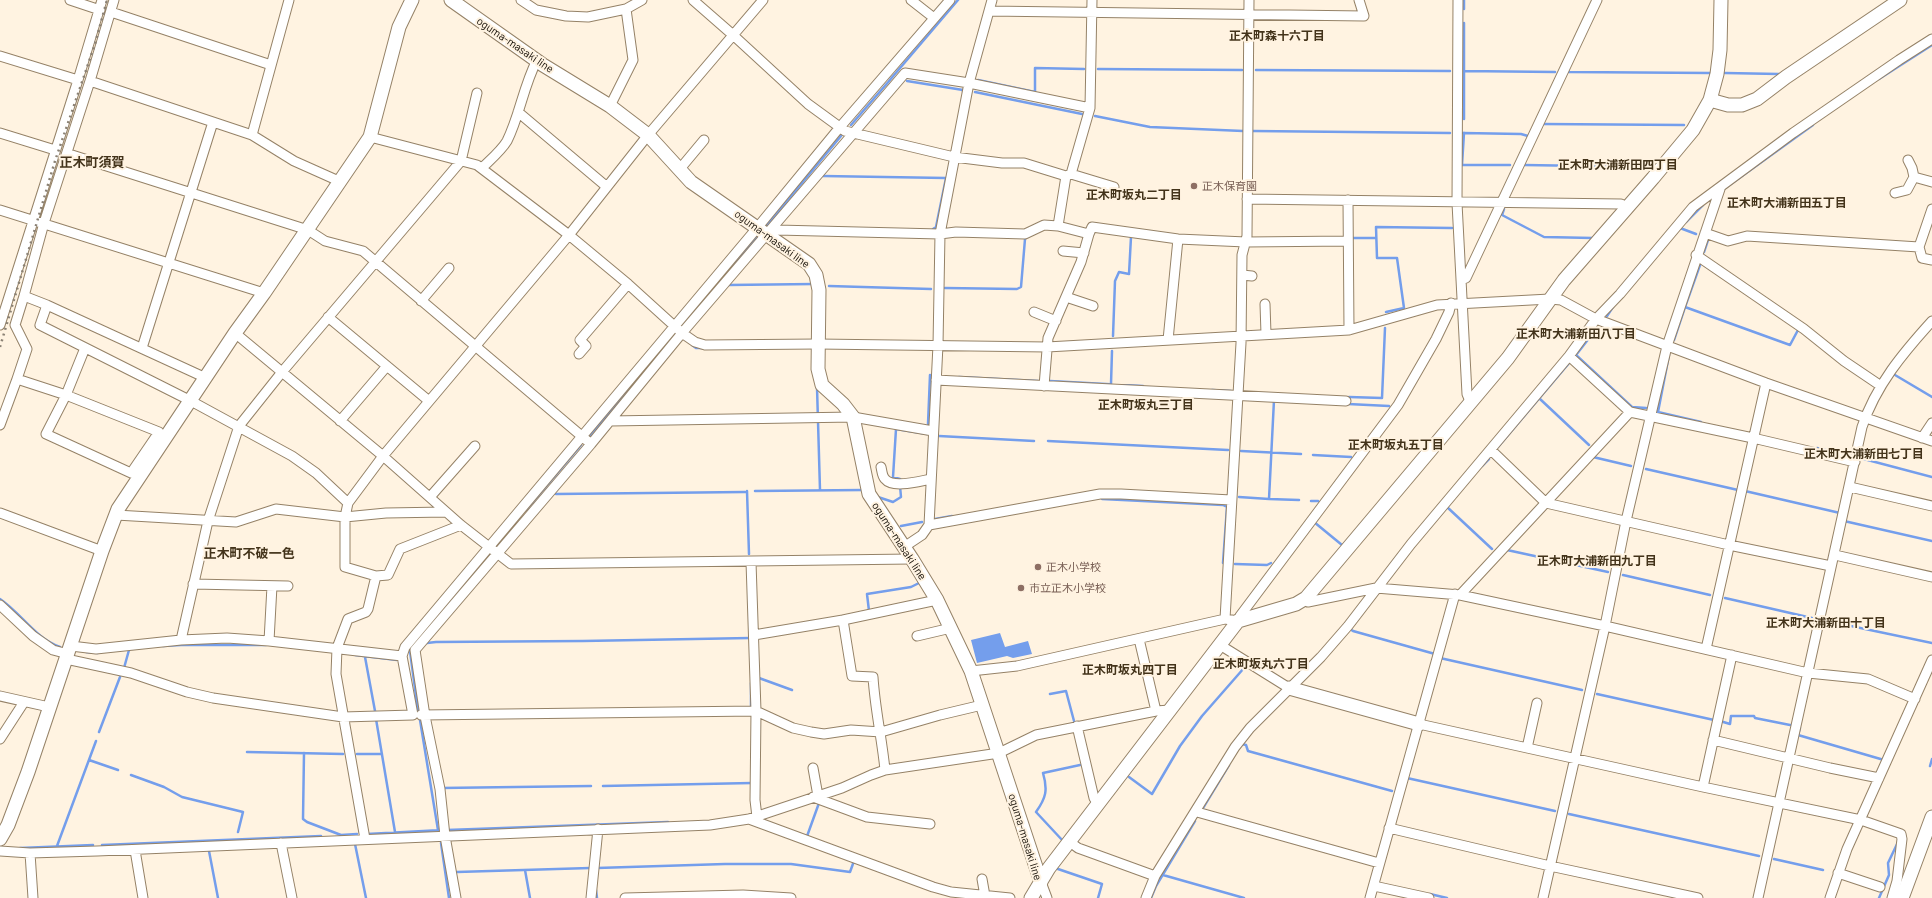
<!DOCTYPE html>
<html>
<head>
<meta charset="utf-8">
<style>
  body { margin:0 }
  canvas { display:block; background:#fff3e1 }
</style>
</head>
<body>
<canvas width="1932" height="898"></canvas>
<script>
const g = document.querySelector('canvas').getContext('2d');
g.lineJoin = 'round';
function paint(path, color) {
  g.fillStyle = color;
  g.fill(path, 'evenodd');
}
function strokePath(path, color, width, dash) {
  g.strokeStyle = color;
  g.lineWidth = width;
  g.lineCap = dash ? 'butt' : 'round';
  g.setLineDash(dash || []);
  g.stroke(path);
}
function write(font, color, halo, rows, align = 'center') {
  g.font = font + ' Barlow,"Noto Sans JP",sans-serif';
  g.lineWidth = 4;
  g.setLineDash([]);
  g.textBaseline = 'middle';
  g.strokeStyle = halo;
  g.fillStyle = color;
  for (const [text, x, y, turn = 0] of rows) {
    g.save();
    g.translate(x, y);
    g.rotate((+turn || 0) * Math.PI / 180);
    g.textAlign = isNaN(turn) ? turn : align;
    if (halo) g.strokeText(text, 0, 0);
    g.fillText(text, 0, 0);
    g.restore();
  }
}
const water = new Path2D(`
  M1000,633L1005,647L1028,641L1032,654L1013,658L1007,656L977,663L971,640Z`);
const stream = new Path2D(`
  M1464,9V0
  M1098,69L1242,70
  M1256,70L1450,71
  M1567,70L1569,72L1710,73
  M1463,71L1555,72
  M1725,73L1779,74
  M1879,79L1932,45
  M978,80L1035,92V68L1084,69
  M889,81L958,0
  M907,81L963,90V92
  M975,92L1082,114
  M1095,116L1150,127L1243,131
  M1464,119V23
  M1542,124L1684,125
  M851,125L890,80
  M1253,131L1450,133
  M1463,133L1521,134L1528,136
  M1464,133L1462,165H1510
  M1524,165L1652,167
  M823,176L946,178L936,227L933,229
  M1724,189L1813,125
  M1504,209L1502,215L1544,237L1593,238
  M1686,222L1703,205
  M767,225L841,136
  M1680,228L1696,234
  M1353,238H1376
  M1704,252L1708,240
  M728,285L814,284
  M829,286L931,289
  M945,288L1017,289L1021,287L1025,239
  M1685,307L1700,265
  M1386,312L1404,308L1397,258H1377L1376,227L1452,228
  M1607,316L1613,307
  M681,327L757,237
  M1597,328L1576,355L1632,407L1646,408
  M1113,336L1115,281L1119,272L1129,274L1131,237
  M1674,340L1685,307L1790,345L1798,330
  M692,345L696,348H702
  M1669,355L1658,412L1701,422
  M1895,375L1932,397
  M959,377L1038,381
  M1050,381L1143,386
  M1111,384L1112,351
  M817,387L820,490
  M1212,390L1231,391
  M1349,397L1382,398L1385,328
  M1540,399L1589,445
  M1348,404L1389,406
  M928,424L930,375
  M590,435L677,332
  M939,436L1034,441
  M1048,441L1228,450
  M1498,447L1570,362
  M1817,448L1851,456
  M1241,451L1301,454
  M1313,455L1351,457
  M1593,457L1631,466
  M1860,458L1932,477
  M1482,466L1489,459
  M1646,469L1738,490
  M900,481V479L893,477L896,429L927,434
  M747,491L749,554
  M755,491L863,490
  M1745,491L1840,513
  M556,494L745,492
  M878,497L893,502L901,497L900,486
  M1239,497L1269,499L1274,400
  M1102,499L1223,505L1227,507L1223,563
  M1269,499L1299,500
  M1311,501H1318
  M1447,507L1492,549
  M526,510L581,445
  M935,519L952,516
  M1844,521L1932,541
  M1314,522L1342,545
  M901,526L922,522
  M494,548L515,523
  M1507,550L1608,572
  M1235,564L1267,565L1271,563
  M1623,575L1710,595
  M1725,598L1812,618
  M0,599C21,613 36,639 60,647
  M868,611H869L867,594L911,587L921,582
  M1827,621L1932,643
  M1350,629L1353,631L1435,654
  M427,643L436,642L583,641L750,638
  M163,646L181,645H266
  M86,652L98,653
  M355,655L397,660
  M365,657L375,711
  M1440,658L1582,690
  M124,668L129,650
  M759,678L792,690
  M751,683V706
  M1050,694L1066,691L1074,721
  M1597,694L1714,720
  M418,711L410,651L414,643L486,558
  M376,719L395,832
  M420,720L438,830
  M1720,721L1730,724L1731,716H1754L1755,718L1790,725
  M1800,728L1798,735L1884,760
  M99,732L120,677
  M1242,744L1246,745L1248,751L1392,791
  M247,752L343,754
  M304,753L303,819L307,822L341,835L357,834
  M357,754H382
  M89,760L118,770
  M1930,766L1932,759
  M131,775L164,787L182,797L243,812L238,832
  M1129,777L1152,794L1180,746L1202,716L1244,668
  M1407,778L1555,811
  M603,786L752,783
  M441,788L591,786
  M1203,808L1229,765
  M1569,814L1759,856
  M447,830L668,822
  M367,834L442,830
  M806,839L819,803
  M1063,841L1036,812C1046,798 1048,790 1043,773L1080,765
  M441,843L449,898
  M355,844L366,898
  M102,845L321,836
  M57,846L96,741
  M20,848L93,845
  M209,851L218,898
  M1774,859L1823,870
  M597,868L725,864H791L850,872L854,861
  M1058,869L1102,884L1098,898
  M525,870L530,898
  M457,872L590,868
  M1163,875L1244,898
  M596,890L597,898
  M1430,894L1447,898
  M1151,898L1156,886L1195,821
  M1879,898L1889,875L1888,863L1898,842`);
const street = new Path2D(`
  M70,0L100,10
  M521,0L536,10L566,16L588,17L626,9L642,0
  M693,0L733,35L808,104L845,131L954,157L1002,163H1024L1066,176L1071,174L1114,187
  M911,0L934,18
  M1458,0L1457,203L1467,394L1470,401
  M989,11L1364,16L1359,0
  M111,12L271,65
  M0,56L78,80L102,0
  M90,81L114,0
  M610,106L633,60L626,9
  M518,112L607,187
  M0,133L55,150
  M252,135L289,0
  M370,137L477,165L569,235L628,284L682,333L695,342L705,345L818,344L1047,347L1349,330L1437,305L1550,299L1561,300L1596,319L1766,383L1932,441
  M72,155L308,230L325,241L363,251L591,444L415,650L425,716L440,789L445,836L456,898
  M1908,160L1912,168L1914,177L1932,182
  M482,168C490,160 501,151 507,141C520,115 523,87 537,60
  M679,170L704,140
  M1071,174L1090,108L1092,0
  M1895,193L1907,190L1914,177
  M1247,199L1621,204L1628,208
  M1348,200L1349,330
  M1932,209L1919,247L1922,258L1932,260
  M0,210L264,293
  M1058,226L1066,176
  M1705,233L1728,241L1747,236L1919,247
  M770,234L777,230L940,234L956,232L1025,234L1044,225L1058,226L1089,234L1092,227L1178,239L1246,242L1348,241
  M1063,251L1084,253
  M1696,255L1804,329L1844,361L1881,386
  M1242,275L1252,276
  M1461,280L1466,278L1597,0
  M24,296L44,223L90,81L252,135L294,161L341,182
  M1066,297L1093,306
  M421,301L449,268
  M1265,304L1266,334
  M47,305L206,378
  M1034,312L1056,321
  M328,317L429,401
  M0,325L78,80
  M235,333L383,456L461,525L511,564L912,559
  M1168,340L1178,239
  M85,348L66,395L46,434L131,473L159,432L66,395L17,379L27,349L15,325L24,296L47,305L40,325L191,401L292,456L316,473L348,503
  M142,348L213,122
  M579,354L586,346L580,340L628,284
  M1569,356L1630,412
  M936,380L1346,401
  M1044,386L1048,338L1081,262L1089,234
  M340,421L387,366
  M610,421L853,417L933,431
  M0,425L17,379
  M1922,438L1932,423
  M591,444L682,333L905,73L969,83L1090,108
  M1491,450L1546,503L1729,545L1831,566
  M881,467C882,471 882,476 885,479C893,489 920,481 931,479
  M1850,487L1932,506
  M430,497L475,446
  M0,513L102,551
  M116,515L236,522L276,509L345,517L386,513L446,512
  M461,525L400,549L388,575L376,576L345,567V517L348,503L383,456L569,235L648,135L763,0
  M929,525L1100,494H1121L1231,500
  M904,547L922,535L929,525L938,345L940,234L969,83L992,0
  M1835,555L1932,577
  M751,562L756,711L755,800L757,817
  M193,584L288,586
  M1460,595L1630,412L1753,438L1855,462
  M1306,598L1308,602L1376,588L1460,595L1605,626L1808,673L1868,679L1915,699
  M0,605L33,636L53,650L68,654
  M1225,619L1241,343L1242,255L1247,236L1249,0
  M843,620L937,600
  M754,635L843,620L852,676L873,677C875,709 882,739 885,770
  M917,636L951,628
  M1139,639L1156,711
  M181,640L208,521L239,426L282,372L461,161L477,93
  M269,641L272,586
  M1220,645L1289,688
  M1706,649L1766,383
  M402,656L405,647L757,228L840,127L950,0
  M66,659L131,673L187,692L213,698L343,717L413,715L402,656L269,641L227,638L181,640L96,649L71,646
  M971,671L1017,666L1225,619L1238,621L1240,616L1398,405L1436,339L1449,312L1451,303
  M0,696L49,707
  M421,715L756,711L793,728L811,732L824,734L851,730L881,732L940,715L982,705
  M1419,724L1703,787L1861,820L1901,834L1902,839L1897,881L1892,898
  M1077,726L1094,798L1098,804
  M0,739L24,702
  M1713,740L1830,768L1879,778
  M1527,748L1537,703
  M813,768L818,796
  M1703,787L1732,655
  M813,797L867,817L930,824
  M1197,812L1379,863
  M749,819L933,887L951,892L1010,898
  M1389,828L1550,866L1698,898
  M365,839L336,674L337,648L348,619L366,612L368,609L376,576
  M1070,842L1078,848L1155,876
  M281,843L292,898
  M135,850L143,898
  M0,851L30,853L97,851L710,825L749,819L842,788L871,775L885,770L999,753L1036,735L1156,711L1170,710
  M30,853L33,898
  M1838,873L1880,887
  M982,879L985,896
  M1041,882L1047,898
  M1374,886L1429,898
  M591,898L598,829
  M625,898L743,895L791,898
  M1146,898L1155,876L1235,747L1250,728L1321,657L1348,626L1411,544L1569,356L1596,319L1620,294L1693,207L1793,133L1899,60L1932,39
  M1370,898L1455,594
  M1543,898L1605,626L1626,521L1667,346L1720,189
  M1758,898L1862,427C1876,385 1903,353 1932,321
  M1830,898L1847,849L1932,660`);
const secondary = new Path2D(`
  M451,0L543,65L610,106L648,135L691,182L809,264L816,275L819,290L818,369L822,385L843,404L853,417L869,494L912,559L937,600L971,671L1041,882
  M1710,100L1728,105H1742L1757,99L1786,77L1900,0
  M1289,688L1419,724
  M0,839L8,825L28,772L102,551L118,509L235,333L264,293L370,137L399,27L412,0
  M1031,898L1049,868L1238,621L1296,604L1306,598L1508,358L1564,280L1653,178L1693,130L1710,100L1717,74L1720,50L1721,0
  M1902,898L1932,817`);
const rail = new Path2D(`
  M0,347L55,161L95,44L107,0`);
const markers = [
  [1194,186,4,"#8d6e63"],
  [1038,567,4,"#8d6e63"],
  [1021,588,4,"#8d6e63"]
];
const streetNames = [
  ["oguma-masaki line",515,45,34],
  ["oguma-masaki line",772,239,36],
  ["oguma-masaki line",899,541,57],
  ["oguma-masaki line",1025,837,73]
];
const educationNames = [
  ["正木保育園",1202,186],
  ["正木小学校",1046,567],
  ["市立正木小学校",1029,588]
];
const neighbourhoodNames = [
  ["正木町森十六丁目",1277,36],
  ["正木町大浦新田四丁目",1618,165],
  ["正木町坂丸二丁目",1134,195],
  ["正木町大浦新田五丁目",1787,203],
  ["正木町大浦新田八丁目",1576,334],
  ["正木町坂丸三丁目",1146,405],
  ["正木町坂丸五丁目",1396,445],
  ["正木町大浦新田七丁目",1864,454],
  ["正木町大浦新田九丁目",1597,561],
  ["正木町大浦新田十丁目",1826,623],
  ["正木町坂丸六丁目",1261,664],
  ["正木町坂丸四丁目",1130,670]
];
const quarterNames = [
  ["正木町須賀",92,163],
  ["正木町不破一色",249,554]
];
paint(water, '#749eec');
strokePath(stream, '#749eec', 2.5);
strokePath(street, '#958267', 11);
strokePath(secondary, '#958267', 15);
strokePath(street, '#fff', 9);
strokePath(secondary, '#fff', 13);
strokePath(rail, '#8a8174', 2.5, [2, 4]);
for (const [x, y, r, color] of markers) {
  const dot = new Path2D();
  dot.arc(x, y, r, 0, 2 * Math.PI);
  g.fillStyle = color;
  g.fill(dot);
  strokePath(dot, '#fff3e1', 1.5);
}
write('11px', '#110b03', '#fff3e1', streetNames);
write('11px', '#785e54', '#fff3e1', educationNames, 'left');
write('bold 12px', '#43331a', '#fff3e1', neighbourhoodNames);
write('bold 13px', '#43331a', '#fff3e1', quarterNames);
</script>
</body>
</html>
